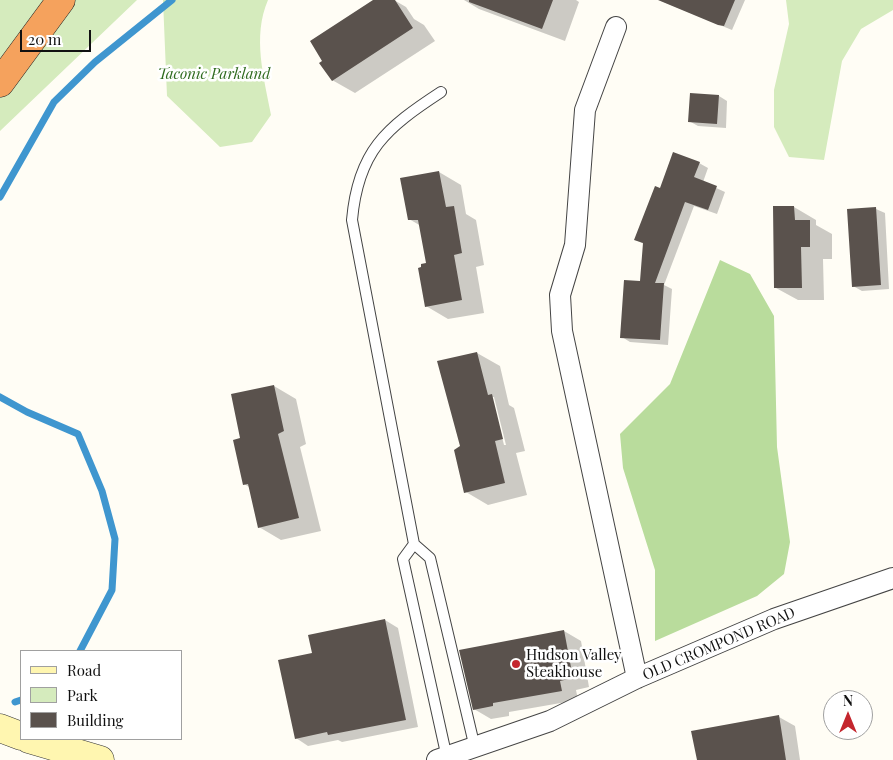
<!DOCTYPE html>
<html>
<head>
<meta charset="utf-8">
<style>
  body { margin:0 }
  #map { position:relative; width:893px; height:760px; overflow:hidden; background:#fffdf5; font-family:"Playfair Display",serif }
  canvas { display:block }
  .legend { position:absolute; left:20px; top:650px; width:162px; height:90px; box-sizing:border-box; background:#fff; border:1px solid #a0a0a0; margin:0; padding:6px 9px; list-style:none; font-size:15px; color:#111 }
  .legend li { display:flex; align-items:center; gap:10px; height:25px }
  .legend b { width:25px; border:1px solid #a0a0a0 }
  .north { position:absolute; left:823px; top:690px; width:50px; height:50px; box-sizing:border-box; background:#fff; border:1px solid #a0a0a0; border-radius:50%; rotate:0deg; font-size:14px; font-weight:700; line-height:20px; text-align:center; color:#111 }
  .north::after { content:''; display:block; margin:auto; width:18px; height:22px; background:#c4262e; clip-path:polygon(50% 0,100% 100%,50% 72%,0 100%) }
  .scale { position:absolute; left:20px; top:30px; width:71px; height:22px; box-sizing:border-box; border:2px solid #111; border-top:0; padding-left:6px; font-size:15px; line-height:18px; white-space:nowrap; color:#111; -webkit-text-stroke:4px #fff; paint-order:stroke }
</style>
</head>
<body>
<div id="map">
<canvas width="893" height="760"></canvas>
<ul class="legend">
<li><b style="height:6px;background:#fff6b0"></b>Road</li>
<li><b style="height:14px;background:#d5ebbd"></b>Park</li>
<li><b style="height:14px;background:#5a524d"></b>Building</li>
</ul>
<div class="north">N</div>
<div class="scale">20 m</div>
</div>
<script>
const g = document.querySelector('canvas').getContext('2d');
g.lineJoin = 'round';
function paint(path, color) {
  g.fillStyle = color;
  g.fill(path, 'evenodd');
}
function strokePath(path, color, width, dash) {
  g.strokeStyle = color;
  g.lineWidth = width;
  g.lineCap = dash ? 'butt' : 'round';
  g.setLineDash(dash || []);
  g.stroke(path);
}
function write(font, color, halo, rows, align = 'center') {
  g.font = font + ' "Playfair Display",serif';
  g.lineWidth = 5;
  g.setLineDash([]);
  g.textBaseline = 'middle';
  g.strokeStyle = halo;
  g.fillStyle = color;
  for (const [text, x, y, turn = 0] of rows) {
    g.save();
    g.translate(x, y);
    g.rotate((+turn || 0) * Math.PI / 180);
    g.textAlign = isNaN(turn) ? turn : align;
    if (halo) g.strokeText(text, 0, 0);
    g.fillText(text, 0, 0);
    g.restore();
  }
}
const green = new Path2D(`
  M0,0H137L0,131Z
  M163,0H268C252,37 264,77 271,115L252,142L220,147L167,96Z
  M786,0H893V10L861,29L842,61L824,160L789,157L774,127V90L789,24Z`);
const forest = new Path2D(`
  M720,260L750,274L774,316L777,447L790,542L784,574L757,596L655,641V570L623,468L620,434L670,384Z`);
const shadow = new Path2D(`
  M376,0H394L406,7L414,19L424,25L435,41L355,93L332,80Z
  M464,0H576L579,2L565,41L479,9Z
  M745,0L732,30L661,1V0Z
  M691,94L719,96L727,101L726,128L698,126L689,121Z
  M699,163L708,168L703,182L725,192L717,214L694,206L664,285L672,289L668,345L630,342L622,337L642,282L644,244L636,240L661,189Z
  M439,172L461,185L466,214L476,220L484,265L476,267L484,313L448,319L426,306L428,263L421,226L409,219Z
  M794,207L816,220V225L832,234V259H823L824,300H798L776,288Z
  M876,209L885,213L889,289L862,291L853,286Z
  M477,353L500,366L509,405L514,408L525,451L516,453L527,495L488,505L466,492L461,447ZM492,397H494L506,445H504Z
  M274,386L296,399L306,444L300,447L321,531L281,540L259,527L251,488L244,484L242,439Z
  M385,620L398,628L418,727L342,742L338,740L308,746L296,738Z
  M564,631L581,641L589,687L576,690L578,700L509,712V716L491,719L474,709Z
  M779,717L795,726L800,760H698Z`);
const stream = new Path2D(`
  M0,197L54,102L95,62L172,0
  M0,397L27,412L78,434L102,491L115,539L112,590L80,651
  M15,702L21,700`);
const building = new Path2D(`
  M373,0H395L413,28L332,81L319,63L322,61L310,41Z
  M469,0H553L542,29L469,2Z
  M658,0H735L724,26L718,25Z
  M690,93L719,95L717,124L688,122Z
  M673,152L700,162L694,177L717,186L708,210L685,202L655,283H664L660,340L620,338L624,280L640,281L643,243L634,240L655,186L660,188Z
  M439,171L446,207L454,206L462,253L454,255L462,300L425,307L418,268L421,267V264L426,263L418,220H408L400,178Z
  M773,206H794L795,220H810V247H801L802,288H774Z
  M876,207L881,285L852,287L847,209Z
  M477,352L488,395L492,394L503,439L495,441L505,483L464,493L454,450L460,446L437,361Z
  M274,385L284,431L278,434L299,518L258,528L248,484L243,485L233,440L240,438L231,394Z
  M385,619L406,720L328,735L327,732L295,739L278,660L312,653L308,635Z
  M564,630L573,678L560,681L562,691L493,703V706L473,710L459,650Z
  M779,715L786,760H697L691,731Z`);
const lane = new Path2D(`
  M441,92C386,128 358,151 352,220L414,544L430,558L475,748
  M414,544L403,559L447,758`);
const street = new Path2D(`
  M616,27L585,110L575,245L560,295L562,331L637,678
  M437,760L550,721L637,678L774,619L893,578`);
const secondary = new Path2D(`
  M0,728L21,736
  M29,739L100,760`);
const highway = new Path2D(`
  M0,83L61,0`);
const markers = [
  [516,664,5,"#c4262e"]
];
const parkNames = [
  ["Taconic Parkland",214,74]
];
const streetNames = [
  ["OLD CROMPOND ROAD",719,644,-23]
];
const poiNames = [
  ["Hudson Valley",526,655],
  ["Steakhouse",526,672]
];
paint(green, '#d5ebbd');
paint(forest, '#b9dc9c');
paint(shadow, '#0003');
strokePath(stream, '#3f96cf', 7);
paint(building, '#5a524d');
strokePath(lane, '#444', 12);
strokePath(street, '#444', 22);
strokePath(secondary, '#333', 29);
strokePath(highway, '#222', 29);
strokePath(lane, '#fff', 10);
strokePath(street, '#fff', 20);
strokePath(secondary, '#fff6b0', 28);
strokePath(highway, '#f5a25d', 28);
for (const [x, y, r, color] of markers) {
  const dot = new Path2D();
  dot.arc(x, y, r, 0, 2 * Math.PI);
  g.fillStyle = color;
  g.fill(dot);
  strokePath(dot, '#fff', 2);
}
write('italic 15px', '#2f6b1f', '#fff', parkNames);
write('15px', '#111', '#fff', streetNames);
write('15px', '#111', '#fff', poiNames, 'left');
</script>
</body>
</html>
